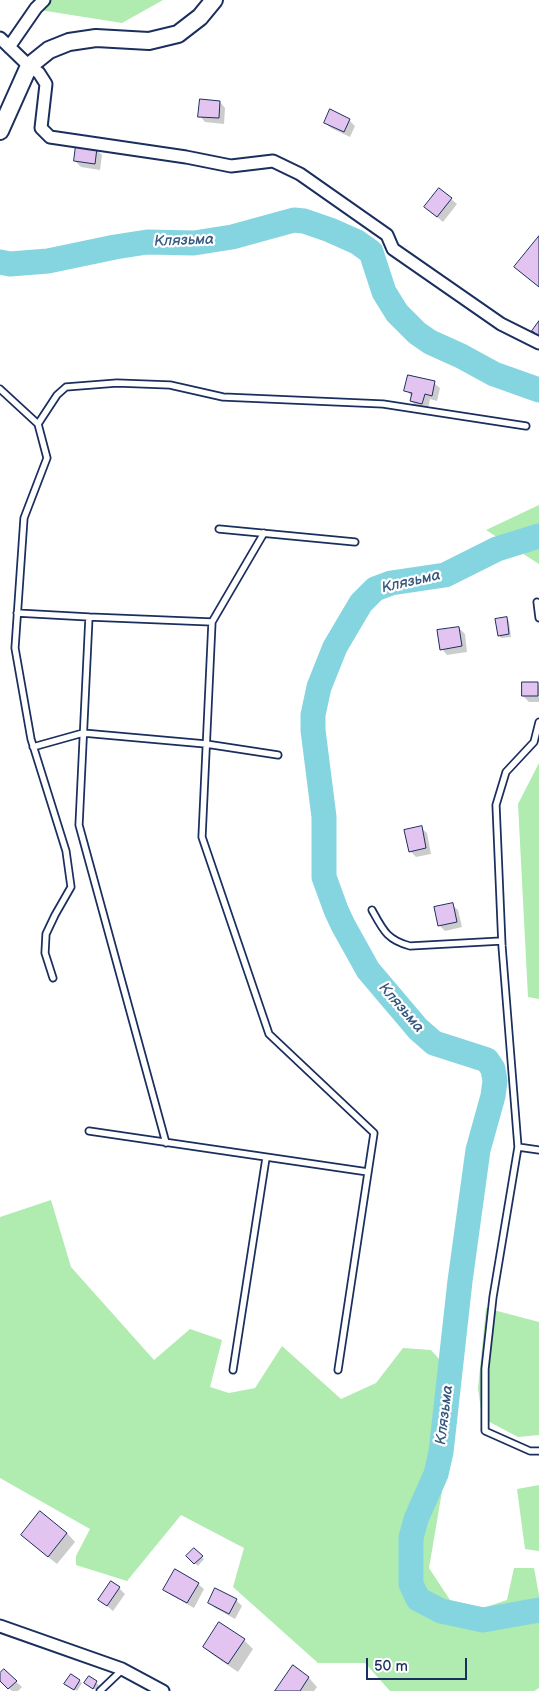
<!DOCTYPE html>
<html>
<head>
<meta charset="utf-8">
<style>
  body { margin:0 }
  #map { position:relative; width:539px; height:1691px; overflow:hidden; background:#fff; font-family:"Balsamiq Sans",sans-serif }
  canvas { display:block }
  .scale { position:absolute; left:366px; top:1658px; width:101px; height:22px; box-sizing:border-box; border:2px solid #1b2f5e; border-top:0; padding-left:6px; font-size:15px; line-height:18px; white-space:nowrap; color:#1b2f5e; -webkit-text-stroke:4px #fff; paint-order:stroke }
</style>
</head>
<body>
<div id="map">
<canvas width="539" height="1691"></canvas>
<div class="scale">50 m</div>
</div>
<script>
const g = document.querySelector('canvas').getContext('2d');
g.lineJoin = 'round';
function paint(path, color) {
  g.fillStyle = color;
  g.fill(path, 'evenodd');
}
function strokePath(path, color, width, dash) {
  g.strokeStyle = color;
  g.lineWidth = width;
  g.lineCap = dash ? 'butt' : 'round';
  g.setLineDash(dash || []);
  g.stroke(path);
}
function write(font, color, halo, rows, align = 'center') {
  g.font = font + ' "Balsamiq Sans",sans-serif';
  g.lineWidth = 4.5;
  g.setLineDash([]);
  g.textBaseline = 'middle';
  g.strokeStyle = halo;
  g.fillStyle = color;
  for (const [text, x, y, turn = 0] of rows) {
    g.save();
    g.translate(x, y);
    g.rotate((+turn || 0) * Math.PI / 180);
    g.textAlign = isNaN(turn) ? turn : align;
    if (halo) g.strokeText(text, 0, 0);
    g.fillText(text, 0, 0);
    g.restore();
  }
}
const green = new Path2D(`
  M42,0H163L122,23L40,10Z
  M539,505V564L486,530Z
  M539,763V999L528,997L518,804Z
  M51,1200L71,1267L154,1360L190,1329L222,1340L210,1387L229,1393L255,1388L282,1346L341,1399L376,1383L403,1348L431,1350L439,1359L459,1391L429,1568L450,1600L483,1608L507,1600L514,1568H534L539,1595V1688L534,1691H390L365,1663H318L233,1587L244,1548L181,1515L127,1581L76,1565V1556L90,1529L0,1478V1217Z
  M486,1308L539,1322V1435L518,1437L482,1418L478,1388Z
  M539,1485V1551L525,1549L517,1489Z`);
const shadow = new Path2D(`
  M220,102L225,108L224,124L205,122L200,116Z
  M349,120L355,126L350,137L331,128L325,122Z
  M96,149L102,155L100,170L81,167L75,161Z
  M451,199L457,204L443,222L425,207Z
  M434,383L440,388L437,401L430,399L428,409L417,407L411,401L412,397L406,390Z
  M506,618L509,621L511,637L501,638L499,635Z
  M459,628L465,634L467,652L447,655L442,649Z
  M537,684L539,685V702H529L523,696Z
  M421,828L427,833L431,854L416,857L410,851Z
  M452,905L458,910L462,927L445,931L439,925Z
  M67,1533L75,1542L57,1564L32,1544Z
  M194,1550L204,1559L198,1566L188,1556Z
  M198,1584L204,1589L194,1608L171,1595L165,1590Z
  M119,1588L125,1594L113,1611L100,1600Z
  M236,1600L242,1606L235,1619L215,1608L210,1603Z
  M244,1640L253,1649L238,1672L213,1655L204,1647Z
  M293,1667L309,1678L317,1687L314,1691H277Z
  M4,1671L22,1687L18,1691H12L0,1680V1675Z
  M71,1675L82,1683L77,1691L69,1686Z
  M89,1678L99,1685L96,1690L88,1686Z`);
const river = new Path2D(`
  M0,262L10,264L48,261L115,247L147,242L194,243L232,237L294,220L304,221L330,230L357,242L371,252L384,292L397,313L417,333L430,342L461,356L494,374L539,390
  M539,536L497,549L445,575L391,583L375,589L361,603L335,647L319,687L313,715V730L324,817V877L336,910L343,925L368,970L418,1029L434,1043L487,1060L493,1069L495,1081L493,1096L478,1150L460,1281L441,1452L436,1474L416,1519L411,1538V1584L418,1599L441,1611L483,1620L539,1610`);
const building = new Path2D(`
  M200,99L220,101L219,118L198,117Z
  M330,109L350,119L344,132L324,123Z
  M76,145L97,148L95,164L74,161Z
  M439,188L452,198L437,217L424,207Z
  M539,236V287L514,267Z
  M539,321V336L532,331Z
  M408,375L435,381L432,396L425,394L422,404L410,401L412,393L404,391Z
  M507,617L509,634L498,636L495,619Z
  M459,627L462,646L440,650L437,630Z
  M522,682H538V696H522Z
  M422,826L426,848L409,852L404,830Z
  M453,903L457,922L438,926L434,907Z
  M40,1511L67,1533L48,1557L21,1535Z
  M194,1548L203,1556L194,1564L186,1556Z
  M175,1569L199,1583L187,1603L163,1590Z
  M111,1581L120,1587L107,1606L98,1600Z
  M215,1588L237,1599L229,1614L208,1603Z
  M219,1622L245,1639L228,1664L203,1647Z
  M293,1665L309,1677L300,1691H275Z
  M4,1669L17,1681L8,1689L0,1681V1673Z
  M71,1674L80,1680L74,1690L64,1684Z
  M89,1676L97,1681L93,1689L84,1683Z`);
const lane = new Path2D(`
  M0,389L38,424L47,458L24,518L15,648L31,739L66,851L71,887L55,915L46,934L45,953L53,978
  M38,424L57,395L66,387L117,383L170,385L223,397L383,404L526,426
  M219,529L355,542
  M264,533L212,622L202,837L269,1034L374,1133L338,1370
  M537,602L539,618
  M17,613L89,617
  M539,722L534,742L506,772L496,805L502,946L518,1147L539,1150
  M33,747L83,733L206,744L278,755
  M372,910C383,930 387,940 410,946L501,941
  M89,1131L368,1172
  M166,1143L79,825L89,617L212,622
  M518,1147L493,1297L485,1369V1431L530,1451H539
  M233,1370L266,1158
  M100,1691L122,1670`);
const street = new Path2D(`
  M0,38L29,66L39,73L46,84L41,128L50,137L186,157L231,166L273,161L300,174L387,235L393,249L501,324L539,343
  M9,47L36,8L44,0
  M0,1626L122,1669L163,1691`);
const secondary = new Path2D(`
  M0,131L29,66L49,50L69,42L96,38L149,41L178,34L200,17L214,0`);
const waterNames = [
  ["Клязьма",184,241,-2],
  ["Клязьма",411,582,-13],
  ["Клязьма",401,1008,49],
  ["Клязьма",445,1415,-83]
];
paint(green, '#b0ebb0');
paint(shadow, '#0003');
strokePath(river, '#85d5e1', 25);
paint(building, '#e3c4f1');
strokePath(building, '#1b2f5e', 1);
strokePath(lane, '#1b2f5e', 9);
strokePath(street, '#1b2f5e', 15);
strokePath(secondary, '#1b2f5e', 20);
strokePath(lane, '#fff', 5.5);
strokePath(street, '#fff', 11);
strokePath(secondary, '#fff', 16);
write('italic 15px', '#36587f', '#fff', waterNames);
</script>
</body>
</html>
